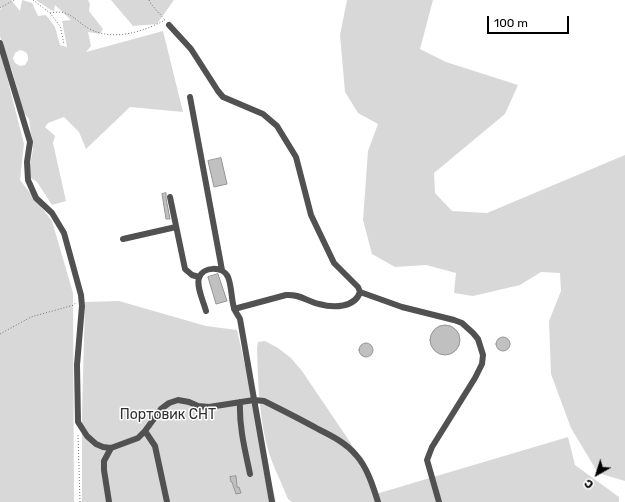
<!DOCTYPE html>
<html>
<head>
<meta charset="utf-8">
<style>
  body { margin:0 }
  #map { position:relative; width:625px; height:502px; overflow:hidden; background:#fff; font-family:Rubik,sans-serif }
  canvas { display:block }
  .north { position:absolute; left:577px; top:454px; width:40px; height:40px; -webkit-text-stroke:3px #fff; paint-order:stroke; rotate:219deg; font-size:11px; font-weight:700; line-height:16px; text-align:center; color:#000 }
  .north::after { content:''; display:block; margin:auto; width:14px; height:18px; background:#000; clip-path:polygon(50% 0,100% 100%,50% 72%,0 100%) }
  .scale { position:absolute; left:487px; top:16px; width:82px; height:18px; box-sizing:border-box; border:2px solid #000; border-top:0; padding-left:5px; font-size:12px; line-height:14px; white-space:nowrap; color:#000; -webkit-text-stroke:3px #fff; paint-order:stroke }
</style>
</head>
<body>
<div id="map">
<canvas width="625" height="502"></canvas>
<div class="north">С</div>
<div class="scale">100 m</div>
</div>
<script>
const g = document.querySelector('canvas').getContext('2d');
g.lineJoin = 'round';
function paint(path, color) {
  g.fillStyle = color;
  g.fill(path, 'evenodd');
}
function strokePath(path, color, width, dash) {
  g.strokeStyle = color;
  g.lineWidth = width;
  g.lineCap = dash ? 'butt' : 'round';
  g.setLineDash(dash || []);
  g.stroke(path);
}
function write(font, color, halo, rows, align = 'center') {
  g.font = font + ' Rubik,sans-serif';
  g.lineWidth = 3;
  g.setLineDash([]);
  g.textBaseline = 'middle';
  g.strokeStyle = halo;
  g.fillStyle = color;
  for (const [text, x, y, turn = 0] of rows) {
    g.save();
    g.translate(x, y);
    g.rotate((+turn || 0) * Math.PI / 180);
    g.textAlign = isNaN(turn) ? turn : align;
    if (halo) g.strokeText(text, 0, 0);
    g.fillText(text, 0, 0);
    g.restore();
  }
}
const green = new Path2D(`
  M0,0H11L20,11L22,0L32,3L38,16L46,15L55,27L60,45L67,47L62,21L71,20L55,5L54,12L36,0H88L90,4L89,11L103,29L100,34L88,32L91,46L86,52L163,31L183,112L130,107L86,149L79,132L64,117L48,123L45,127L55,136L53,143L66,201L52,205L37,182L28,176L33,149L29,119L23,112L12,70L5,54L0,36V10L2,8L0,7ZM20,50C26,51 29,54 28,60L25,65L20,66L15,63L13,58L15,53Z
  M111,0H174L157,24L133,26Z
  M347,0H433L420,49L446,62L518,85L505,114L434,173L435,193L452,211L487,213L625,155V481L598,473L571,428L551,374L549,321L561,291L560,273L541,272L520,285L473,296L454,293L456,273L426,265L395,267L372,254L363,220L368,151L378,124L358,113L345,92L340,35Z
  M0,50L24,144L20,180L52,221L73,293L74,502H0Z
  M119,301L206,326L237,330L276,502H82V415L85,302Z
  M265,341L278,348L291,358L302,371L350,442L376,494L568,437L575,465L619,497V502H292L288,499C282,484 274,468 269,453C259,419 258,383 257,348L258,342Z`);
const building = new Path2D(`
  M221,158L227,184L214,187L208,161Z
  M166,193V198L170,219H166L162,194Z
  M218,274L227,301L216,304L208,277Z
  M430 340a15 15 0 1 1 30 0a15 15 0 1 1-30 0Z
  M496 344a7 7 0 1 1 14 0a7 7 0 1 1-14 0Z
  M359 350a7 7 0 1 1 14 0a7 7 0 1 1-14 0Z
  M236,476L237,487H239L241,493L236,494L232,482H231L230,477Z`);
const path = new Path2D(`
  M33,0L50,13L60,26L64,44
  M149,0L151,4L165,20
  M0,8L14,0
  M50,13C70,9 73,19 88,28C112,42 143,32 165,20
  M0,334L31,317L74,305L76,302
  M78,435L80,502`);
const minor = new Path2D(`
  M169,25L191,49L218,91L223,97L263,114L277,126L296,157L311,215L334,263L358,287L360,292C355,308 333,308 319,304C306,301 300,294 286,295L234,309
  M0,43L30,142L27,162L28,180L36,198L52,213L64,233L81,295L82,306L77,365L78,422L87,436L96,444L103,447L111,448L138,438L145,431L161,409L169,403L178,400L189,402L198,406L209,407L254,400L264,401C282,410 300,419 318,429C332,436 346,443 356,455C367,467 373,486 378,502
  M190,97L222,270
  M170,197L185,269L192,275L199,277
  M123,239L176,227
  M360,292L402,307L454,320L462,323L473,333L478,339L483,355L482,364L475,378L432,447L427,460L439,502
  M206,311C204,303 196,286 199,278C203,266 223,266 228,277C232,287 231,298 234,308C235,312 238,315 240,319L272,502
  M240,402C239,427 245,450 250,474
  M145,431L155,446L167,502
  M109,502L104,470V461L111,448`);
const parkNames = [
  ["Портовик СНТ",168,415]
];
paint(green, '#d8d8d8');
paint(building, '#c0c0c0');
strokePath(building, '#959595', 1);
strokePath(path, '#737373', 1, [1, 2]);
strokePath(minor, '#515151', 6);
write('14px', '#2f2f2f', '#fff', parkNames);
</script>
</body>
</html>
